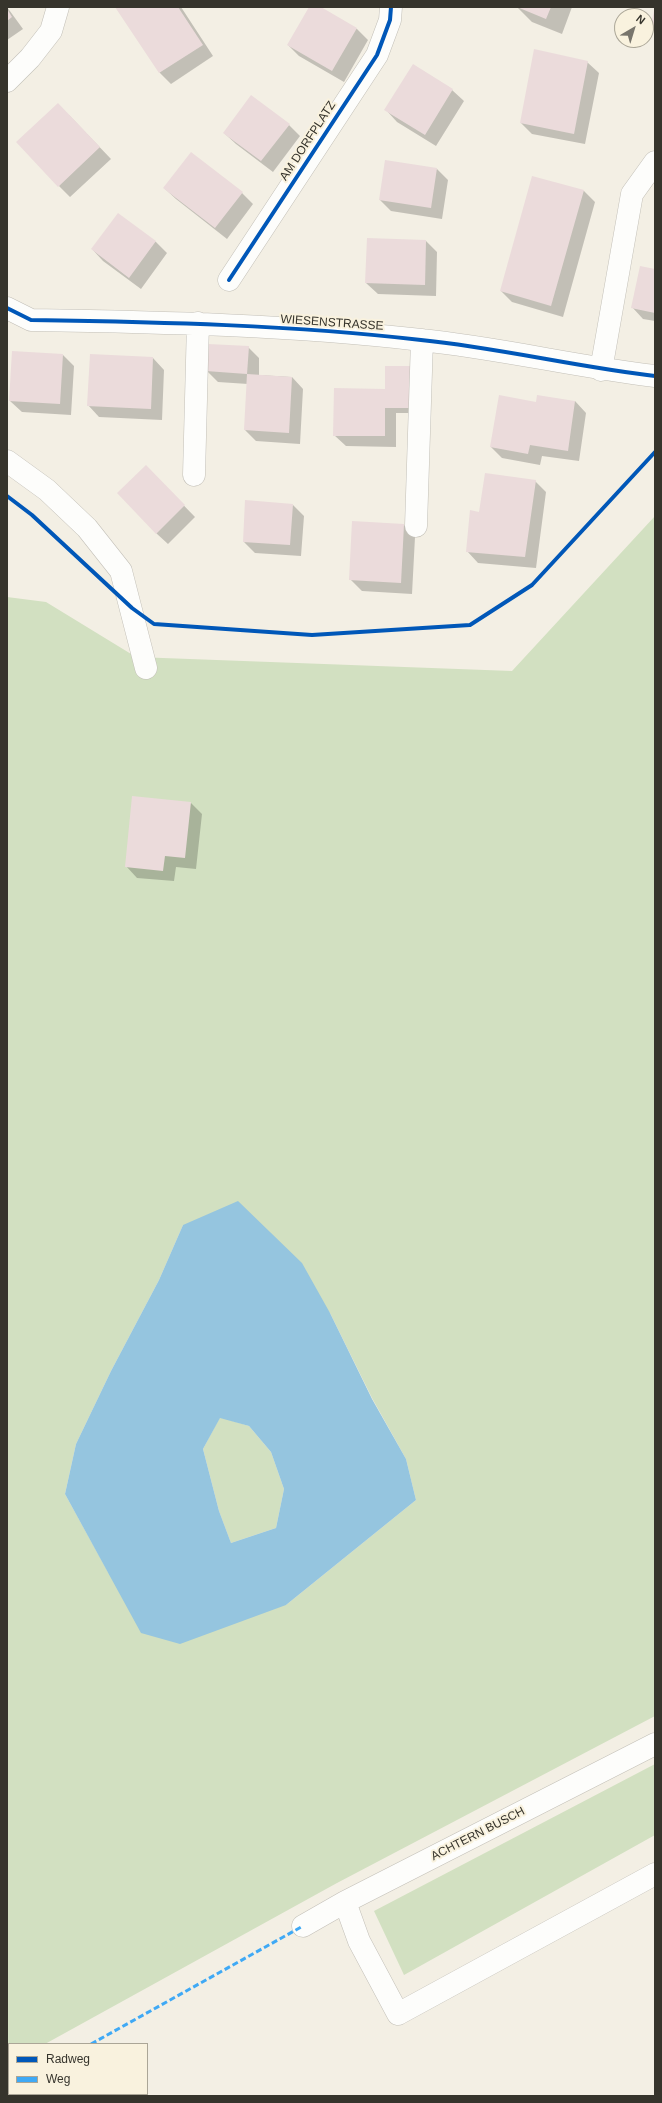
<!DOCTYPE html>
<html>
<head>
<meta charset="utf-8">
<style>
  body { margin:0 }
  #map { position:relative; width:662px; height:2103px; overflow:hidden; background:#f3efe4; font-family:Arial,sans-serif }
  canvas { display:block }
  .frame { position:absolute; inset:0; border:8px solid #36342c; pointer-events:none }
  .legend { position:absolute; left:8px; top:2043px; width:140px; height:52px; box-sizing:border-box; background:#f9f2de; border:1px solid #aba697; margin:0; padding:5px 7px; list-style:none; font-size:12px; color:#36342c }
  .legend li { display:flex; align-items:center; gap:8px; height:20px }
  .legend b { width:20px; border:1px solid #aba697 }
  .north { position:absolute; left:614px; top:8px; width:40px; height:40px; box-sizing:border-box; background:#f9f2de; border:1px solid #aba697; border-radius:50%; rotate:38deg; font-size:11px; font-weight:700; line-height:16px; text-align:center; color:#36342c }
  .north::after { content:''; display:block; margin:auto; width:14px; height:18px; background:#78756c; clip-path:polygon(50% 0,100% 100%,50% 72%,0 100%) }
</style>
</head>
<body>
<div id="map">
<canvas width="662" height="2103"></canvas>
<div class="frame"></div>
<ul class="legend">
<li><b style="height:5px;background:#0057b8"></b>Radweg</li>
<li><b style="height:5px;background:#3fa9f5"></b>Weg</li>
</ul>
<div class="north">N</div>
</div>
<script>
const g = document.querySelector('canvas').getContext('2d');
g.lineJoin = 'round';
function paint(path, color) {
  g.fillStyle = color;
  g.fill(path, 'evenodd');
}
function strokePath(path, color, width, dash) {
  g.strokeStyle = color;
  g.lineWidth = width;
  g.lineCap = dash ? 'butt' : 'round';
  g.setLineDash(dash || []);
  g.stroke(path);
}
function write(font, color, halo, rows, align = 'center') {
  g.font = font + ' Arial,sans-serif';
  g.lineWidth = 4;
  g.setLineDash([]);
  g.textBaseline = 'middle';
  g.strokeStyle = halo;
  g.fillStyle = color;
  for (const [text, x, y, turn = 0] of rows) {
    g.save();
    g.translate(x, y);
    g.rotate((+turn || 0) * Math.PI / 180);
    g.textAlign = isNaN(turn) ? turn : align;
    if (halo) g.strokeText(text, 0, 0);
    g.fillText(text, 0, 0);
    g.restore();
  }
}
const green = new Path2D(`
  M655,516V1716L337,1883L45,2044H9V2064L7,2065V597L46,602L136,657L512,671ZM183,1225L330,1313L372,1398L406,1459L416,1500L286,1605L108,1572L65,1494L76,1444L111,1371L159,1280Z
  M220,1417L249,1426L271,1452L284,1489L276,1528L231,1543L219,1511L203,1449Z
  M655,1764V1835L404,1975L374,1911Z`);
const water = new Path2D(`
  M238,1201L302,1263L330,1313L372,1399L406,1459L416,1500L286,1605L180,1644L141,1633L65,1494L76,1444L111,1371L159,1280L183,1225ZM220,1418L249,1426L271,1452L284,1489L276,1528L231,1543L219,1511L203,1449Z`);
const shadow = new Path2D(`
  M7,7L23,29L7,40Z
  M116,7H181L213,56L171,84L160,73Z
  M310,7H319L357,29L368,40L344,82L299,56L288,45Z
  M517,7H572L562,34L532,22Z
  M587,62L599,73L585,144L532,134L521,123Z
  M452,90L464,101L436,146L397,122L386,110Z
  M69,115L111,159L70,197L59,186Z
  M289,125L300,136L273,172L236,144L224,133Z
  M191,154L242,193L253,204L227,239L176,199L164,188Z
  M437,169L448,180L442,219L391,211L380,200Z
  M533,177L584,191L595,202L563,317L512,302L501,291Z
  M118,214L156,242L167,253L141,289L103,261L92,249Z
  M368,239L426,241L437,252L436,296L378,294L366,283Z
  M655,270V321L643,319L632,307Z
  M248,347L259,358V375L292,377L303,389L300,444L256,441L245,430L248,384L218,382L207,371Z
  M63,355L74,366L71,415L22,412L10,401Z
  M91,355L153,358L164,370L162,420L99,417L88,405Z
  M384,390L417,413H396V447L346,446L334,435Z
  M575,401L586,413L579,461L542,456L540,465L502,458L491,447L537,403Z
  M157,478L195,517L168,544L156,533Z
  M535,481L546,492L536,568L478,563L467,551L480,513Z
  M293,505L304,516L301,556L255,553L244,542Z
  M404,525L415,537L412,594L362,591L350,579Z
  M191,803L202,814L196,869L176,867L174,881L137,878L126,866Z`);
const building = new Path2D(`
  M115,7H178L203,45L159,73Z
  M309,7H321L357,28L332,71L287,45Z
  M517,7H551L546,19Z
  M7,9L12,17L7,21Z
  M654,10H655V28L651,27Z
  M534,49L588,61L574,134L520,123Z
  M413,64L453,89L425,135L384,110Z
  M251,95L290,124L261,161L223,133Z
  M58,103L100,147L58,187L16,142Z
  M191,152L243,192L215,228L163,188Z
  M385,160L437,168L431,208L379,200Z
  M532,176L584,190L551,306L500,291Z
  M118,213L156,241L129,278L91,249Z
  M367,238L426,240L425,285L365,283Z
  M640,266L655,269V313L631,308Z
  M208,344L249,346L247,374L206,371Z
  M12,351L63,354L60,404L9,401Z
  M90,354L153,357L151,409L87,406Z
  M385,366H411V408H385V399V436H333L334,388L385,389Z
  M247,374L292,377L289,433L244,430Z
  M499,395L536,402L537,395L575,401L568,451L530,445L528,454L490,447Z
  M146,465L185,505L156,534L117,493Z
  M485,473L536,480L525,557L466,552L470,510L479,512Z
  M245,500L293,504L290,545L243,542Z
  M352,521L404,524L401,583L349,580Z
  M132,796L191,802L185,858L165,856L163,871L125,867Z`);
const minor = new Path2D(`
  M7,81L30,58L51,31L58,7
  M229,280L377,55L390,20L391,7
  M7,308L31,320C161,322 292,325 421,340C500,348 577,367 655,376
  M601,370L632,194L655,162
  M7,461L47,490L87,528L121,571L146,668
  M194,475L198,323
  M416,526L422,340
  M345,1902L359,1941L398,2014L655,1874
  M303,1926L345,1902L655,1744`);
const quiet = new Path2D(`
  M91,2044L303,1926
  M7,2091L9,2090`);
const cycleway = new Path2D(`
  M229,280L377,55L390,20L391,7
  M7,308L31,320C161,322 292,325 421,340C500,348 577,367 655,376
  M7,496L32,515L132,608L154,624L312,635L470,625L532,585L655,452`);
const streetNames = [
  ["AM DORFPLATZ",308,141,-57],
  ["WIESENSTRASSE",332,323,4],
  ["ACHTERN BUSCH",478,1834,-27]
];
paint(green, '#d2e0c1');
paint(water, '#95c5df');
paint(shadow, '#0003');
paint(building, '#ebdbdb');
strokePath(minor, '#c2bfb7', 23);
strokePath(minor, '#fdfdfb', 22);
strokePath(quiet, '#3fa9f5', 3, [6, 3]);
strokePath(cycleway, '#0057b8', 4);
write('12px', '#36342c', '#f9f2de', streetNames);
</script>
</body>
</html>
